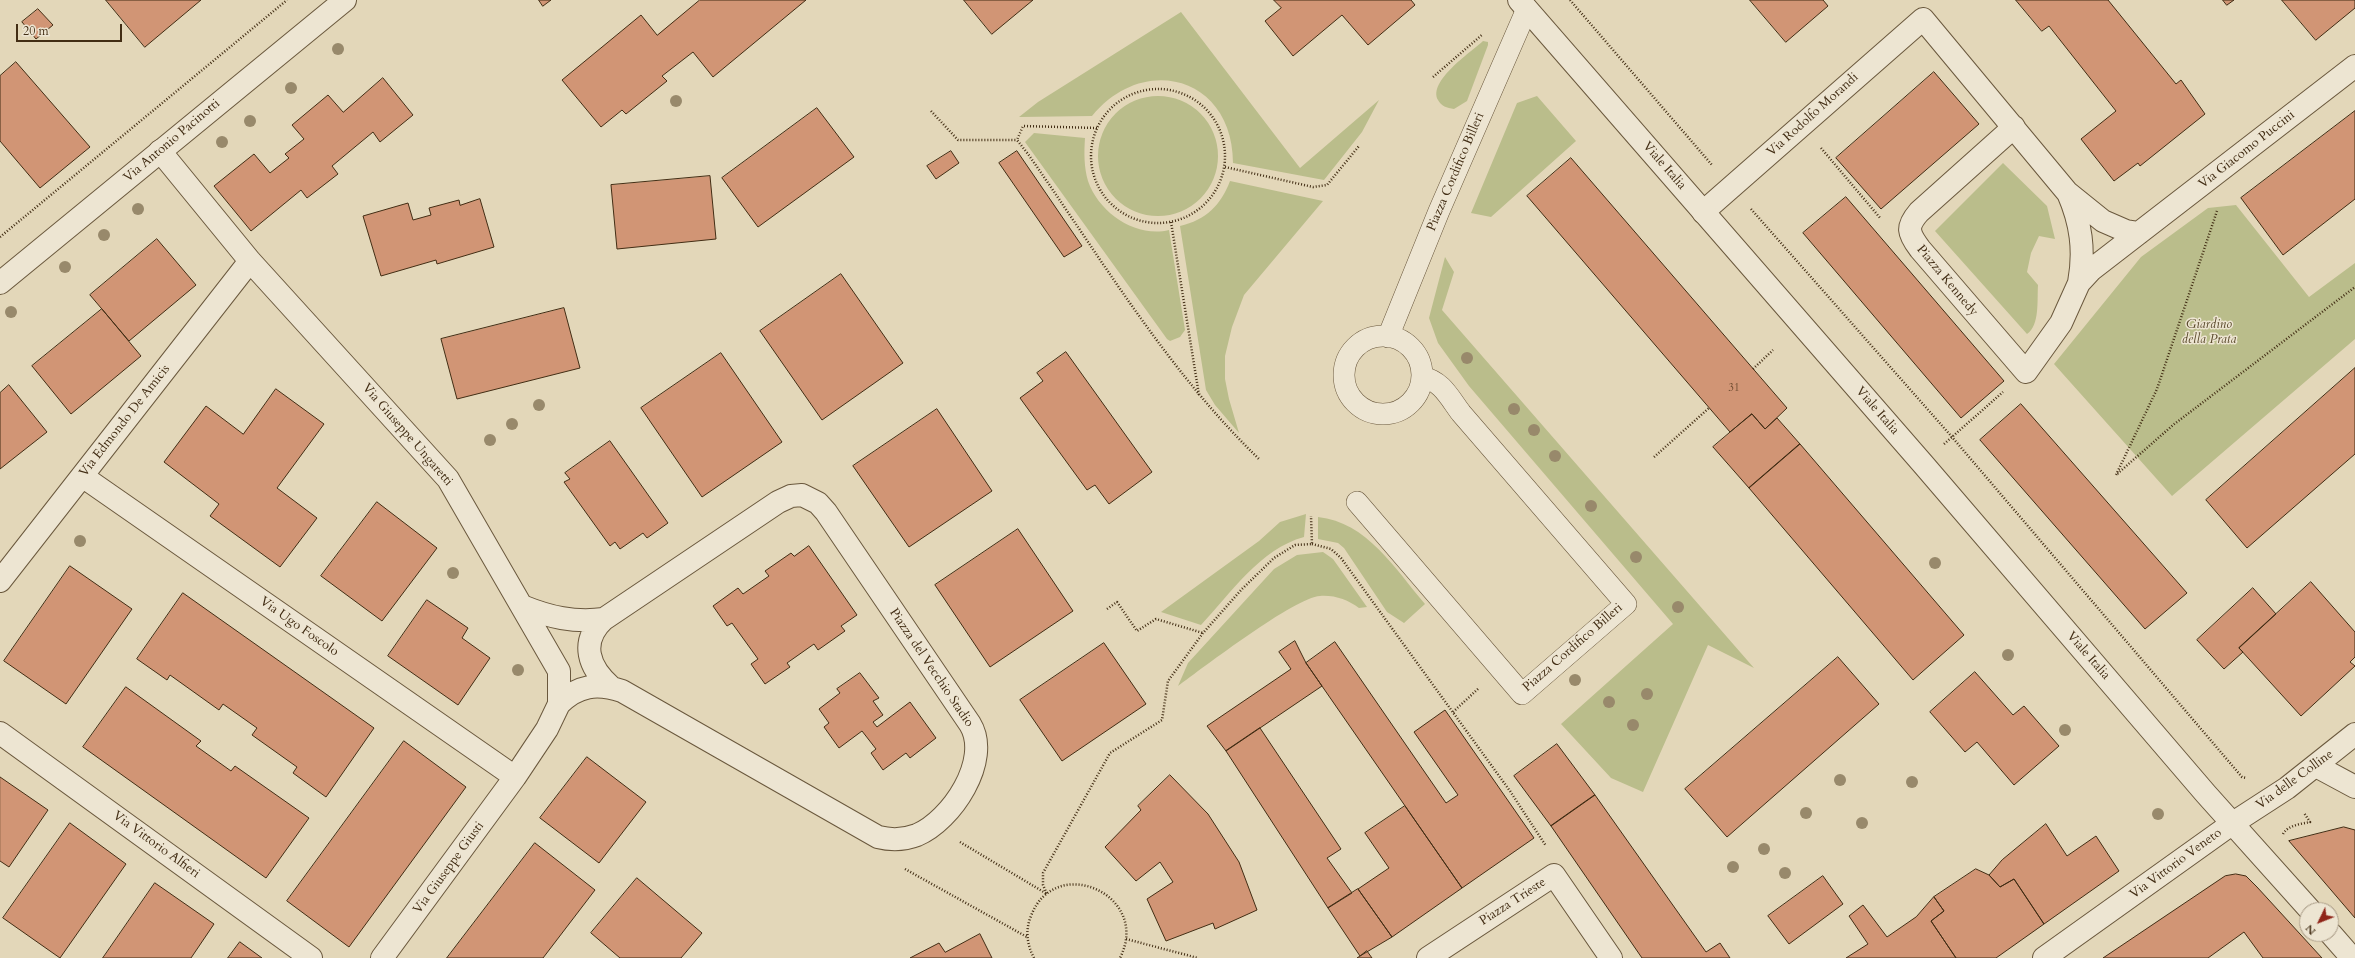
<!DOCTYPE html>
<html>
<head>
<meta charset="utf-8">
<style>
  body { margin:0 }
  #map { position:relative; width:2355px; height:958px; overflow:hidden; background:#e3d7b9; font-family:Cardo,serif }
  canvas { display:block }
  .north { position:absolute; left:2299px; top:902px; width:40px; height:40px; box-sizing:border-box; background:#ede5d2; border:1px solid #a99b86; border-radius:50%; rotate:227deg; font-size:11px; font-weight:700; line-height:16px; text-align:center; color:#422d14 }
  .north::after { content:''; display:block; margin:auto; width:14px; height:18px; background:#8f2418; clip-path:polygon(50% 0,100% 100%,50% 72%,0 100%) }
  .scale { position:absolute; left:16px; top:24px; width:106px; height:18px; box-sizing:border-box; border:2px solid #422d14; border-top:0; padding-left:5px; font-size:12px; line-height:14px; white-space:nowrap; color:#422d14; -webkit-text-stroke:3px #ede5d2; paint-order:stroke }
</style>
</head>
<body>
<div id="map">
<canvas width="2355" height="958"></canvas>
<div class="north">N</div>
<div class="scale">20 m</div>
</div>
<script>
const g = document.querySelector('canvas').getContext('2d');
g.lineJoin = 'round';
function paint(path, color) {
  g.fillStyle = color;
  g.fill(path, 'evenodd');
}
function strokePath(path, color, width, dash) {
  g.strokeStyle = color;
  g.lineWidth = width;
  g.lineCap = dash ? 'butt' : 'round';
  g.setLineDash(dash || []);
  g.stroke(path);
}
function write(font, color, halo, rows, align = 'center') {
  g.font = font + ' Cardo,serif';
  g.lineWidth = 3;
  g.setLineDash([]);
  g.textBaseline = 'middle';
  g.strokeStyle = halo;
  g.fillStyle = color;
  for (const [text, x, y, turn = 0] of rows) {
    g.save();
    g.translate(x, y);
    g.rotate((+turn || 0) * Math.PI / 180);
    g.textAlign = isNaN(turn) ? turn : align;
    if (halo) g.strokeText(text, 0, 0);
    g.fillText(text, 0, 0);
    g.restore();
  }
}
const green = new Path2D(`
  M1181,12L1300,168L1379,100L1362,132L1324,180L1233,163C1233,78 1145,52 1092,116L1019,117L1038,102Z
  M1483,41L1488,42V45L1467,101L1454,109C1447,108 1441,106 1438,100C1428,81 1470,53 1483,41Z
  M1098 156a60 60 0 1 1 120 0a60 60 0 1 1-120 0Z
  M1537,96L1576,141L1491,217L1471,213L1517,103Z
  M1034,133L1085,138C1084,153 1084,167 1088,181C1099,213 1136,238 1169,230L1185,330L1180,337L1170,341L1167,339L1025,142Z
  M2003,163L2047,206L2055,239L2039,236L2031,253L2027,272L2038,285C2037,300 2040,325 2027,334L1935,231Z
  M1230,181L1323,201L1244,295L1232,327L1225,356V379L1229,399L1239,433L1215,405L1206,390L1180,226C1206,220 1221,205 1230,181Z
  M2236,205L2309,297L2355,263V339L2172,496L2054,364L2141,257L2208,208Z
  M1445,257L1454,272L1442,310L1754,668L1708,645L1643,792L1611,778L1561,724L1673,624L1469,386L1438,343L1429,318Z
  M1306,514L1304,537C1260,549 1231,593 1201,625L1161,612L1259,541L1280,522Z
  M1318,517C1367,522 1395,569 1425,604L1404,623L1387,612L1344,548L1338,543L1318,539Z
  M1323,552L1333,559L1367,607L1359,608C1348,600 1335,595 1320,596C1295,597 1203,668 1178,686L1188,663L1274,569L1297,555Z`);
const building = new Path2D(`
  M106,0H201L145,47Z
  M539,0H551L543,6Z
  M700,0H806L713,77L693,52L662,76L667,81L626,114L622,110L601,127L562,80L641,15L657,35Z
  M964,0H1033L992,34Z
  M1274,0H1411L1415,5L1368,45L1342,15L1293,56L1265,21L1281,8Z
  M1750,0H1823L1828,6L1786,42Z
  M2016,0H2108L2176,84L2181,80L2205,114L2140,166L2138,163L2114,181L2081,139L2116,111L2049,26L2042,31Z
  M2223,0H2234L2227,5Z
  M2282,0H2355V8L2316,40Z
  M38,9L53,25L36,39L22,22Z
  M16,62L90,147L40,188L0,141V76Z
  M1934,72L1979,124L1881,209L1836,158Z
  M383,78L413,115L380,142L373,132L332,166L338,174L307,198L301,190L251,231L214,186L254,154L270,173L289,158L285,154L304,139L292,125L328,95L343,112Z
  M817,108L854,157L758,227L722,178Z
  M2355,111V199L2283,255L2241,198Z
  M951,151L959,163L936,179L927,166Z
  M1017,151L1082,246L1064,257L999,163Z
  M1571,158L1787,408L1765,429L1752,414L1730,432L1527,196Z
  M710,176L716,239L617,249L611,185Z
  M1846,197L2004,381L1961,418L1803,233Z
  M480,199L494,247L437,264L436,260L381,276L363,216L408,203L413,220L431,215L429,208L459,200L460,205Z
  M157,239L196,285L129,341L90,295Z
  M841,274L903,363L822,420L760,331Z
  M564,308L580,368L457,399L441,339Z
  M102,309L141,356L71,414L32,366Z
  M1066,352L1152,472L1109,504L1095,485L1087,490L1020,398L1043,381L1037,373Z
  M721,353L782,442L702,497L641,408Z
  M2355,368V454L2247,548L2206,500Z
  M9,385L47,432L0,469V393Z
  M276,389L324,424L277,488L317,518L280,567L210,516L219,504L164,462L206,406L243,434Z
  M2021,404L2187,593L2145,629L1980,440Z
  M937,409L992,491L909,547L853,466Z
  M1752,414L1765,429L1777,418L1800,444L1749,488L1713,447Z
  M610,441L668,523L647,538L643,533L620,549L615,542L610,546L564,482L570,479L565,473Z
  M1800,444L1964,635L1913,680L1749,488Z
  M377,502L437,548L382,621L321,576Z
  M1018,529L1073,611L990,667L935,585Z
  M809,546L857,615L841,626L845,631L818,650L814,644L787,663L790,667L765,684L751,664L758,659L732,623L727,626L713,606L738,588L743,594L769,576L765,571L791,553L794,556Z
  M70,566L132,609L66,704L4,661Z
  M2311,582L2355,632V657L2350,662L2355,666L2301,716L2239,648Z
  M2253,588L2276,614L2239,648L2243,652L2224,669L2197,640Z
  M183,593L374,728L326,797L293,773L297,767L252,735L257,728L223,704L219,710L170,675L167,680L137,659Z
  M427,600L468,628L462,638L490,658L458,705L388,656Z
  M1295,641L1306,663L1322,686L1226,751L1207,726L1291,669L1279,652Z
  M1335,642L1446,803L1458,795L1414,732L1445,710L1534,838L1462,888L1306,663Z
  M1104,643L1146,704L1062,761L1020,700Z
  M1838,657L1879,704L1727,837L1685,789Z
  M1975,672L2013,715L2024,706L2059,746L2014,785L1977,742L1965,752L1930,712Z
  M860,673L879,698L873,701L883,715L873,722L877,727L910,702L936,738L910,758L906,753L883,770L871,753L876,749L862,731L839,748L824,727L829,723L819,709L840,693L837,689Z
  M126,687L201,741L196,746L231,771L235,766L309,818L266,878L83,747Z
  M1260,728L1341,849L1327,858L1352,893L1328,908L1226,751Z
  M404,741L466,787L349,947L287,901Z
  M1557,744L1595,795L1551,826L1514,776Z
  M587,757L646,802L599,863L540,818Z
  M1170,775L1208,814L1239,862L1257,910L1215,929L1213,923L1166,941L1147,899L1173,882L1160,862L1136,881L1105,847L1141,810L1138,806Z
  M0,777L48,810L9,867L0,861Z
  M1595,795L1706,952L1720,943L1730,958H1642L1551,826Z
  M1405,806L1462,888L1392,937L1358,889L1389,868L1365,833Z
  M70,823L126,864L60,958L3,918Z
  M2046,824L2067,856L2096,836L2119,871L2044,924L2014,879L2000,887L1989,875L2002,860Z
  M2344,827L2355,830V918L2289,841Z
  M535,843L595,890L543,958H447Z
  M1976,869L1989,875L2000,887L2014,879L2044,924L1996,958H1956L1931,921L1944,911L1934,897Z
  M2236,874L2246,876L2257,887L2322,958H2263L2244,932L2208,958H2103L2225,876Z
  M1823,876L1843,904L1789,944L1768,916Z
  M637,878L702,933L681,958H620L591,933Z
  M155,883L214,924L191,958H103Z
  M1358,889L1392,937L1360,956L1328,908Z
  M1934,897L1944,911L1931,921L1956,958H1846L1868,944L1849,916L1863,905L1887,937L1916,917Z
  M980,934L992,958H910L939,943L945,952Z
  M240,942L262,958H228Z
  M1367,951L1372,958H1357L1360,956Z`);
const path = new Path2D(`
  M1570,0L1712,165
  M1433,77L1483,34
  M1091 156a67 67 0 1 1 134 0a67 67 0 1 1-134 0Z
  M931,111L958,140H1017
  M1097,128L1023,126L1017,140L1028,154C1101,258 1167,370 1259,459
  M1821,148L1881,219
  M1225,167L1313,187L1327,185L1359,146
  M1751,209L1952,437L2242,777L2246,778
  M2217,211L2157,389L2116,475L2173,425L2355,287
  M1171,222L1199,395
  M0,237L287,0
  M1753,369L1773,350
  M1944,444L2003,392
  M1654,457L1709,408
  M1312,544L1331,549L1341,558L1510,791L1546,846
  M1107,609L1117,602L1137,631L1156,619L1203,633
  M1453,712L1479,688
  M2283,834C2288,825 2301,824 2310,822L2304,813
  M960,842L1047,894L1043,885V873L1110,753L1162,720L1168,681L1203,633L1242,589L1274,558L1295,545L1312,544L1311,516
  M905,869L1027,937
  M1126,939L1198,958
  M1034,958C1027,945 1025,930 1031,916C1055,852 1152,895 1120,958`);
const service = new Path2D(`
  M1344 375a39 39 0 1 1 78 0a39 39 0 1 1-78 0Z
  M1388,337L1439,211L1527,9
  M1357,502L1522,694L1626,604L1461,413C1449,397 1442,381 1422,377`);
const pedestrian = new Path2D(`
  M1428,958L1554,875L1611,958`);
const minor = new Path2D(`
  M2014,127L1919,212C1906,227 1908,233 1920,249L2026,372L2061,323L2079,283L2091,270L2355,66
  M160,151L250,261L448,479L559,671V704L547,729L515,777L382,958
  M2068,193C2081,223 2085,250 2079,283
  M1703,212L1923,19L2067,192L2103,221L2126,231L2139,233
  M82,476L515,777
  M0,581L250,261
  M522,606C549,617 574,623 604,619L778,502L791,496L802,495L818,503L826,512L970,724C992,760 951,821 917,835C904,840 890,840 878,837L622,691C597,683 578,685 559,704
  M604,619C579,642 589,668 611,687
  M0,733L311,958
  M2316,766L2355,787`);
const tertiary = new Path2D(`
  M1519,0L1923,464L2206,794L2310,910
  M0,283L345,0
  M2331,934L2352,958
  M2044,958L2233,823L2287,788L2355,734`);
const trees = [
  [338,49],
  [291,88],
  [676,101],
  [250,121],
  [222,142],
  [138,209],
  [104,235],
  [65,267],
  [11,312],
  [1467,358],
  [539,405],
  [1514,409],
  [512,424],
  [1534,430],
  [490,440],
  [1555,456],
  [1591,506],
  [80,541],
  [1636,557],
  [1935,563],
  [453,573],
  [1678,607],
  [2008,655],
  [518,670],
  [1575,680],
  [1647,694],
  [1609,702],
  [1633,725],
  [2065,730],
  [1840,780],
  [1912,782],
  [1806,813],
  [2158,814],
  [1862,823],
  [1764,849],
  [1733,867],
  [1785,873]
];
const numberNames = [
  ["31",1734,388]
];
const streetNames = [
  ["Via Rodolfo Morandi",1813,115,-42],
  ["Via Antonio Pacinotti",172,141,-40],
  ["Via Giacomo Puccini",2247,150,-38],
  ["Viale Italia",1664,166,49],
  ["Piazza Cordifico Billeri",1456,172,-67],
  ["Piazza Kennedy",1947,281,50],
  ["Viale Italia",1877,411,49],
  ["Via Edmondo De Amicis",125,421,-52],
  ["Via Giuseppe Ungaretti",407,435,49],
  ["Via Ugo Foscolo",299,627,35],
  ["Piazza Cordifico Billeri",1573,648,-41],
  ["Viale Italia",2088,656,49],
  ["Piazza del Vecchio Stadio",931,668,56],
  ["Via delle Colline",2295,780,-36],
  ["Via Vittorio Alfieri",156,845,36],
  ["Via Vittorio Veneto",2176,864,-36],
  ["Via Giuseppe Giusti",449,868,-54],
  ["Piazza Trieste",1513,902,-33]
];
const parkNames = [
  ["Giardino",2209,325],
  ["della Prata",2209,340]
];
paint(green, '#babd8b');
paint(building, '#d19575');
strokePath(building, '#422d14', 1);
strokePath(service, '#6a583d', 22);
strokePath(pedestrian, '#6a583d', 24);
strokePath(minor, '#6a583d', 24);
strokePath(tertiary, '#6a583d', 24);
strokePath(path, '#422d14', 2.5, [1, 2]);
strokePath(service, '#ede5d2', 21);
strokePath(pedestrian, '#ede5d2', 22);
strokePath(minor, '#ede5d2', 22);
strokePath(tertiary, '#ede5d2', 22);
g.fillStyle = '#98896b';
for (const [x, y] of trees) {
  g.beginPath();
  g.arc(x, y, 6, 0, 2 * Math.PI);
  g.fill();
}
write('11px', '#66472c', null, numberNames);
write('13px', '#422d14', '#ede5d2', streetNames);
write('italic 13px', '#5a4a2c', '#ede5d2', parkNames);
</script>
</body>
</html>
